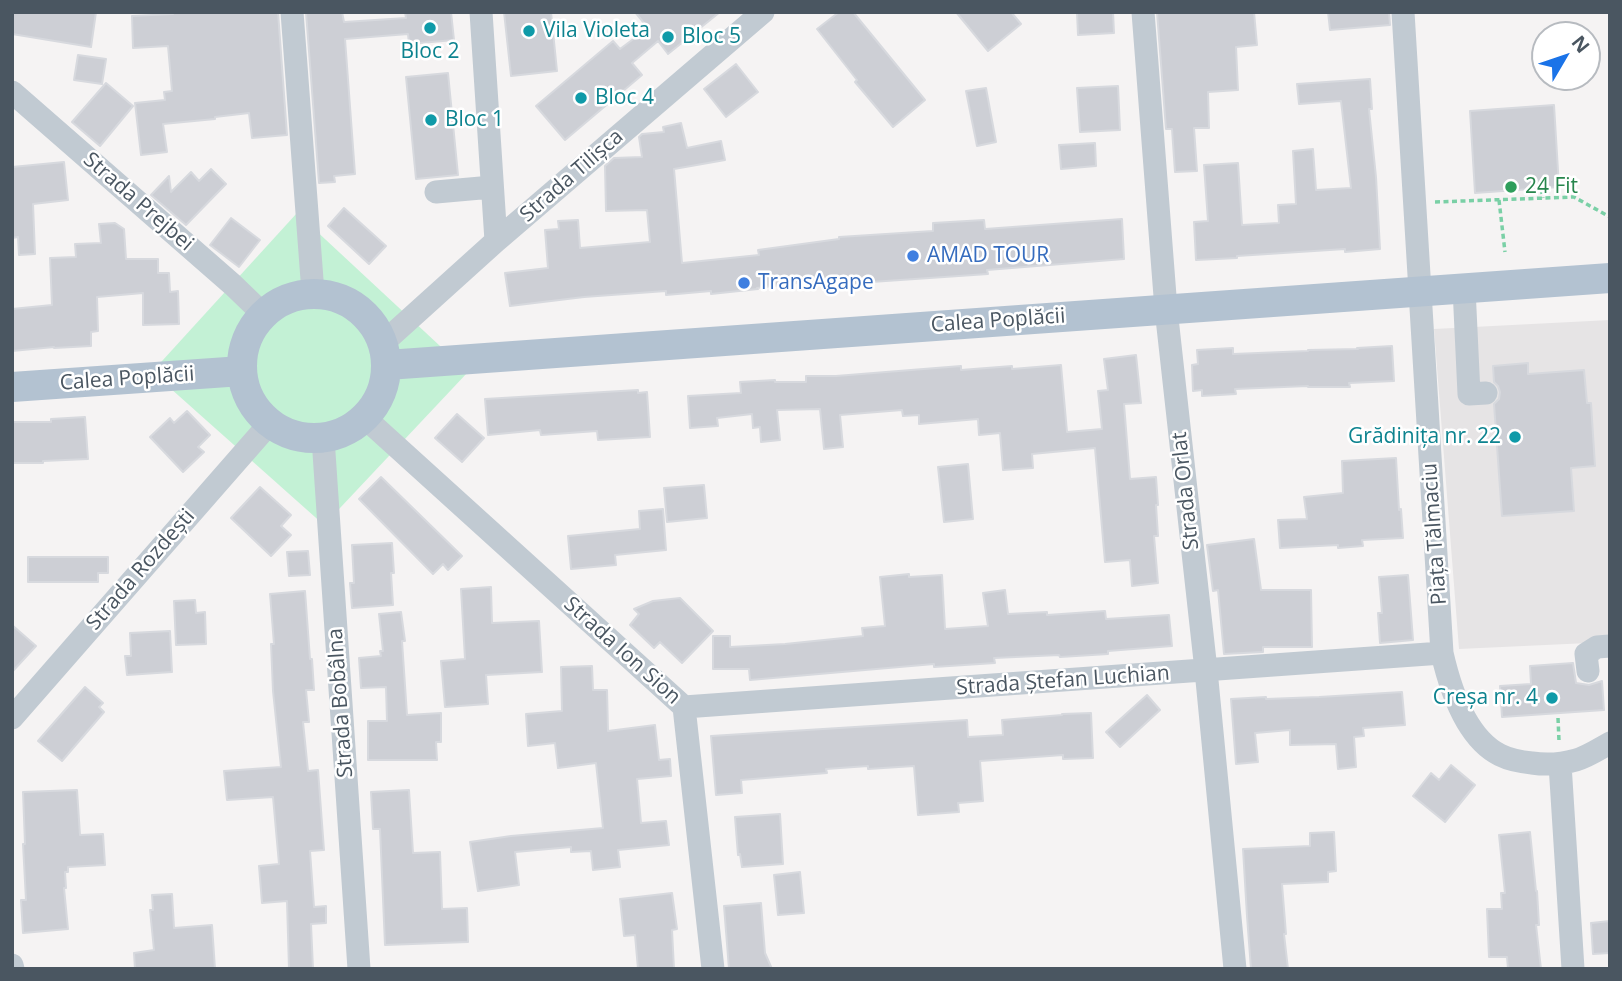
<!DOCTYPE html>
<html>
<head>
<meta charset="utf-8">
<style>
  body { margin:0 }
  #map { position:relative; width:1622px; height:981px; overflow:hidden; background:#f5f3f3; font-family:"Open Sans",sans-serif }
  canvas { display:block }
  .frame { position:absolute; inset:0; border:14px solid #4a5661; pointer-events:none }
  .north { position:absolute; left:1531px; top:21px; width:70px; height:70px; box-sizing:border-box; background:#fff; border:2px solid #b7bbc0; border-radius:50%; rotate:51deg; font-size:19px; font-weight:700; line-height:28px; text-align:center; color:#4a5661 }
  .north::after { content:''; display:block; margin:auto; width:24px; height:32px; background:#1a73e8; clip-path:polygon(50% 0,100% 100%,50% 72%,0 100%) }
</style>
</head>
<body>
<div id="map">
<canvas width="1622" height="981"></canvas>
<div class="frame"></div>
<div class="north">N</div>
</div>
<script>
const g = document.querySelector('canvas').getContext('2d');
g.lineJoin = 'round';
function paint(path, color) {
  g.fillStyle = color;
  g.fill(path, 'evenodd');
}
function strokePath(path, color, width, dash) {
  g.strokeStyle = color;
  g.lineWidth = width;
  g.lineCap = dash ? 'butt' : 'round';
  g.setLineDash(dash || []);
  g.stroke(path);
}
function write(font, color, halo, rows, align = 'center') {
  g.font = font + ' "Open Sans",sans-serif';
  g.lineWidth = 5;
  g.setLineDash([]);
  g.textBaseline = 'middle';
  g.strokeStyle = halo;
  g.fillStyle = color;
  for (const [text, x, y, turn = 0] of rows) {
    g.save();
    g.translate(x, y);
    g.rotate((+turn || 0) * Math.PI / 180);
    g.textAlign = isNaN(turn) ? turn : align;
    if (halo) g.strokeText(text, 0, 0);
    g.fillText(text, 0, 0);
    g.restore();
  }
}
const education = new Path2D(`
  M1610,320V642L1459,649L1434,329Z`);
const green = new Path2D(`
  M297,213L468,372L324,525L152,372Z`);
const building = new Path2D(`
  M12,12H96L91,47L12,34Z
  M173,12H278L287,135L252,138L249,113L215,117V119L163,124L167,152L141,155L135,103L165,100L164,92L172,91L168,46L133,48L132,16L173,14Z
  M306,12H342L344,22L406,18L405,12H451L454,40L409,44L408,34L345,39L355,174L334,176L335,182L319,183Z
  M504,12H551L557,71L511,76Z
  M635,12H720L668,54L658,41L632,63L642,75L565,140L536,106L613,41L620,49L648,28Z
  M839,12H853L925,100L893,127L855,82L857,80L817,29Z
  M956,12H1011L1021,24L988,51Z
  M1077,12H1113L1114,33L1078,35Z
  M1157,12H1254L1257,45L1236,47L1238,90L1208,92L1209,128H1194L1197,171L1175,172L1172,129H1166Z
  M1328,12H1389L1390,25L1330,30Z
  M78,55L106,59L102,84L74,80Z
  M736,64L758,92L726,117L704,89Z
  M448,73L458,175L416,179L406,77Z
  M1370,79L1372,109H1369L1376,177L1380,249L1345,252V249L1237,256V258L1196,260L1194,222L1208,221L1204,165L1238,163L1242,225L1279,223L1278,205L1296,204L1293,151L1313,149L1316,190L1351,188L1341,101L1299,104L1297,84Z
  M106,83L133,106L100,146L72,122Z
  M1118,86L1120,130L1080,132L1077,88Z
  M986,88L996,142L977,146L966,91Z
  M1554,105L1559,187L1475,193L1470,111Z
  M681,123L687,148L721,141L725,160L674,169L682,263L759,255L758,250L839,239V237L933,231V223L984,220L985,229L1122,219L1124,259L987,270L988,274L842,284L841,277L757,288L758,289L711,294V291L666,295V291L584,297L510,306L505,273L548,268L545,230L559,229L558,221L578,220L580,248L650,242L647,210L606,211L605,166L614,158L642,157L639,137L642,134L664,132L663,127Z
  M1095,143L1096,166L1061,169L1059,145Z
  M64,162L68,200L33,204L35,254L19,255L18,237L12,238V167Z
  M211,169L226,184L186,225L151,195L169,176L171,192L191,172L199,181Z
  M344,208L386,246L369,264L328,226Z
  M231,218L260,240L239,267L210,245Z
  M115,223L124,229L126,259H158V273H169L170,292L178,291L179,324L143,325V293L97,297L98,331L91,332V346L54,348V347L12,351V309L52,305L50,258L76,257L75,244L101,243L99,224Z
  M1392,346L1394,381L1349,383L1350,387H1308V386L1235,389L1236,394L1202,396V390L1193,391L1192,365L1198,364L1197,350L1233,348V354L1308,351V350L1358,349L1357,348Z
  M1136,355L1141,403L1124,404L1130,479L1156,477L1158,505H1156L1158,536H1154L1158,583L1132,586L1130,560L1105,562L1095,448L1032,454L1033,468L1003,470L1000,433L979,435L978,419L919,424V415L903,416L902,410L840,415L843,447L824,449L820,409L777,410L780,440L761,442L760,427L753,428L752,414L717,418L718,426L690,428L688,396L741,393L740,382L775,380V382H806V376H836L961,366V370L1012,366V369L1061,365L1067,432L1102,429L1098,391L1108,390L1104,359Z
  M1528,363V374L1584,370L1587,403H1591L1595,466L1571,468L1574,511L1502,516L1494,404L1499,399L1500,392L1498,386L1494,382L1493,366Z
  M638,390V393L647,392L650,437L598,440L597,431L541,435L540,430L488,435L485,399Z
  M187,411L210,435L198,447L204,452L183,472L150,437L170,418L174,423Z
  M457,414L484,438L462,462L435,438Z
  M85,417L88,459L43,461V463H12V422H51V419Z
  M1396,458L1399,510L1401,509L1403,538L1362,540L1363,546L1338,548V545L1280,548L1278,520L1307,519L1304,497L1343,493L1342,461Z
  M968,464L973,519L944,522L938,467Z
  M381,477L462,556L448,570L443,564L433,574L359,499Z
  M704,485L707,518L667,522L664,488Z
  M260,487L291,515L281,526L291,535L271,556L231,518Z
  M663,509L666,550L615,555L616,565L571,569L568,536L640,529L639,511Z
  M1254,539L1261,590H1311L1312,647H1263V652L1224,654L1218,590L1213,591L1207,545Z
  M392,543L394,573H391L393,605L352,608L350,583H354L352,545Z
  M308,551L310,575L289,576L287,552Z
  M28,557H108V573H98V582H28Z
  M909,574V577L942,575L945,629L988,626L983,593L1005,590L1008,614L1047,612V615L1105,611L1106,619L1169,615L1172,646L1108,651V654L1060,657L1059,655L994,658L995,663L934,667V664L750,680L749,669H713V636H730V647L785,644L863,636L862,628L885,626L880,577Z
  M1408,575L1413,640L1380,643L1378,613H1382L1379,577Z
  M491,587L492,623L539,621L542,672L486,675L488,704L445,707L441,661L465,659L461,589Z
  M305,591L310,659H312L314,690H306L309,722H303L308,771L318,770L324,850L310,851L314,907L326,906V923L311,924L313,969H289L287,901L262,903L259,866L279,864L273,797L227,800L224,771L281,767L273,691L271,644H274L270,594Z
  M680,598L713,631L682,663L660,642L654,648L630,625L639,614L634,609L653,601Z
  M195,600L196,613L205,612L206,644L176,645L174,601Z
  M401,612L405,641H402L407,715L441,713V742H436L437,760H368V721H387L386,687L361,688L359,658L381,656L380,651H383L379,614Z
  M12,625L36,646L12,672Z
  M170,631L172,672L127,675L125,656H131L130,633Z
  M1573,663L1576,683L1589,685L1602,681L1604,710L1502,717L1500,686L1531,684L1530,666Z
  M592,666L593,690H607L608,731L655,725L659,760L670,759L671,776L637,779L641,823L666,821L669,845L618,850L620,867L593,870L591,851L571,852V847L515,852L519,885L478,891L470,842L511,836L603,828L596,763L558,768L555,743L528,746L526,714L562,711L561,667Z
  M85,687L103,703L99,707L104,712L62,761L38,741Z
  M1402,692L1405,725L1363,728L1364,736L1354,737L1356,767L1338,769L1336,744L1290,745V730L1255,733L1258,762L1236,764L1231,699L1266,697V699L1319,697Z
  M1147,695L1160,710L1120,747L1106,732Z
  M1091,713L1093,758L1063,759V755L980,761L983,801L958,803L959,812L918,815L914,766L868,769V766L826,769L827,773L741,780L742,793L716,795L711,736L967,720L968,737L1003,735L1002,720L1062,715V714Z
  M1451,765L1475,785L1445,822L1413,796L1431,773L1439,780Z
  M77,790L80,835L103,834L105,865L68,867V872H65L66,888H64L68,929L23,933L21,900H26L23,844H25L23,792Z
  M409,790L413,853L440,852L442,909L467,908L468,942L385,945L380,829H373L371,792Z
  M780,814L783,864L742,867L740,854L738,855L735,817Z
  M1334,832L1336,871L1328,872V882L1282,884L1286,934H1284L1288,969H1251L1247,916L1243,849L1310,846V833Z
  M1530,832L1536,891H1537L1539,925H1536L1541,969H1508L1507,957H1489L1487,909H1502L1501,893H1505L1499,835Z
  M800,872L804,913L778,915L774,875Z
  M672,893L677,929L672,930L674,969H638L635,935L624,936L620,899Z
  M172,894L174,928L212,925L215,969H135L134,953L154,950L150,910H153L152,895Z
  M761,903L765,953L772,969H729L724,906Z
  M1610,921V953L1593,954L1591,923Z`);
const path = new Path2D(`
  M1541,189L1543,198
  M1499,200L1505,252
  M1435,202L1574,197L1610,217
  M1558,718L1559,741`);
const minor = new Path2D(`
  M292,12L313,293
  M481,12L496,241
  M1143,12L1166,309L1206,670L1235,969
  M1403,12L1442,653C1450,688 1466,738 1500,755C1510,760 1521,762 1532,763C1546,765 1562,764 1576,760C1587,757 1599,749 1610,743
  M12,92L233,285L263,314
  M436,192L492,187
  M1464,288L1469,394L1486,393
  M383,343L496,241L763,12
  M365,418L684,707L713,969
  M323,438L359,969
  M1588,671L1586,654L1597,647L1610,646
  M684,707L1442,653
  M12,718L270,423
  M1560,764L1573,969
  M12,965L13,969`);
const major = new Path2D(`
  M242 366a72 72 0 1 1 144 0a72 72 0 1 1-144 0Z
  M387,365L1610,278
  M12,387L242,371`);
const markers = [
  [430,28,7,"#0f9aa8"],
  [529,31,7,"#0f9aa8"],
  [668,37,7,"#0f9aa8"],
  [581,98,7,"#0f9aa8"],
  [431,120,7,"#0f9aa8"],
  [1511,187,7,"#2e9e5b"],
  [913,256,7,"#3f7fe0"],
  [744,283,7,"#3f7fe0"],
  [1515,437,7,"#0f9aa8"],
  [1552,698,7,"#0f9aa8"]
];
const cultureNames = [
  ["Vila Violeta",543,31],
  ["Bloc 5",682,37],
  ["Bloc 2",430,52,"center"],
  ["Bloc 4",595,98],
  ["Bloc 1",445,120],
  ["Grădinița nr. 22",1501,437,"right"],
  ["Creșa nr. 4",1538,698,"right"]
];
const streetNames = [
  ["Strada Tilișca",572,176,-41],
  ["Strada Prejbei",138,202,41],
  ["Calea Poplăcii",998,321,-4],
  ["Calea Poplăcii",127,379,-4],
  ["Strada Orlat",1186,491,-96],
  ["Piața Tălmaciu",1435,534,-94],
  ["Strada Rozdești",141,570,-49],
  ["Strada Ion Sion",622,651,42],
  ["Strada Ștefan Luchian",1063,681,-4],
  ["Strada Bobâlna",341,703,-94]
];
const leisureNames = [
  ["24 Fit",1525,187]
];
const shopNames = [
  ["AMAD TOUR",927,256],
  ["TransAgape",758,283]
];
paint(education, '#e6e4e5');
paint(green, '#c3f1d5');
paint(building, '#cdcfd5');
strokePath(building, '#d7d9de', 2);
strokePath(path, '#7ad0a6', 3.5, [5, 3.5]);
strokePath(minor, '#c1cad2', 23);
strokePath(major, '#b3c2d1', 30);
for (const [x, y, r, color] of markers) {
  const dot = new Path2D();
  dot.arc(x, y, r, 0, 2 * Math.PI);
  g.fillStyle = color;
  g.fill(dot);
  strokePath(dot, '#fff', 2.5);
}
write('21px', '#0d838f', '#fff', cultureNames, 'left');
write('21px', '#4a5661', '#fff', streetNames);
write('21px', '#27864d', '#fff', leisureNames, 'left');
write('21px', '#366cbe', '#fff', shopNames, 'left');
</script>
</body>
</html>
